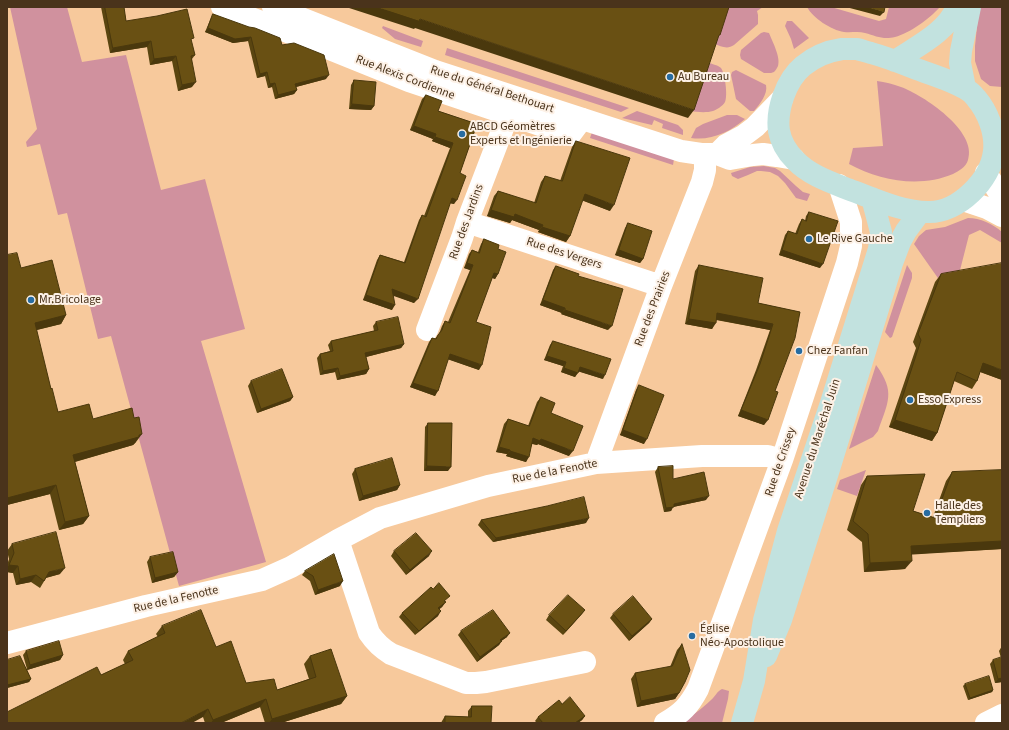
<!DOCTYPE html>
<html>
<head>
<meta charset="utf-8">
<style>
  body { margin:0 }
  #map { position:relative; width:1009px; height:730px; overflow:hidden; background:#f7c99c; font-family:"Source Sans 3",sans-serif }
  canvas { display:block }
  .frame { position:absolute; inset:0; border:8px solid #4a331b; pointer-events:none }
</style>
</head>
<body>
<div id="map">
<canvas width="1009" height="730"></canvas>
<div class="frame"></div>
</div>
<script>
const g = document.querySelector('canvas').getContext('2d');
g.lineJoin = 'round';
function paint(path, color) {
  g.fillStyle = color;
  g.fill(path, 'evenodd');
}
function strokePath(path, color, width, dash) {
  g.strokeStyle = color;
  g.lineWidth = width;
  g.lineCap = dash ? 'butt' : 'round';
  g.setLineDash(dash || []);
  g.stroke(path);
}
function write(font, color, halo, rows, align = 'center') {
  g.font = font + ' "Source Sans 3",sans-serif';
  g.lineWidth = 4;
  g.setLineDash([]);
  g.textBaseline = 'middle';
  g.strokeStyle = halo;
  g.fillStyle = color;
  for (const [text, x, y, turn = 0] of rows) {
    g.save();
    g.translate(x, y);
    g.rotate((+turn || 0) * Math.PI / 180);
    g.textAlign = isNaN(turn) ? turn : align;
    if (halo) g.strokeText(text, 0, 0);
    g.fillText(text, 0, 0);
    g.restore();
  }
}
const green = new Path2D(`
  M10,7H67L82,62L126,55L161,190L205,179L245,329L201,341L266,562L179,586L111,336L98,339L67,213L58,215L40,144L27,147L26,142L37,129Z
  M726,7H763L757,11L758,15V24L734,45C727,50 721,46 714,44Z
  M807,7H831L879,21L886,19L889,7H940C929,19 910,33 895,37C883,40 876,36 865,33C858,31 851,33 844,32C831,30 813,18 807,7Z
  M979,7H1002V87L990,86L981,79L975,61V46Z
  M787,21H792L809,38L794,49L791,39L785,26Z
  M383,26L423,41L421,47L395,39L382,28Z
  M764,32L769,33C772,41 781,57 778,66C777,68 776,70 774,72L771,73H764L741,59L740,55L741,50L761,33Z
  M447,48L629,108L621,112L445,55Z
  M707,62C711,64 718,65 721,68C725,73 728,96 725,102C723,106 716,110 713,111C706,113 697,112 690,111Z
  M736,70L766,85C768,94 760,104 754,111H750L736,99L731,75L732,72Z
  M877,81C885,82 893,84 901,87C923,95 978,131 968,160C966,167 959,171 953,174C920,188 880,181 849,164L853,148L883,146Z
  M637,111L678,125L683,130V135L662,128L663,124L654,120L652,125L622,118Z
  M727,115H737L745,119C730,132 711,141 691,138L696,128L703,124Z
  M592,132L674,159L673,165L590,138Z
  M764,166L775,168L780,171L796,186L803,192L810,194L807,201L796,198L785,183L778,176L770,172L761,171H757L748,175L738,179L732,176L731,173L750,167Z
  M968,218C980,218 993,224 1002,232V243L980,230L969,235L958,278L940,281L914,244L919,236L926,230L945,227Z
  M907,265L912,273V278L892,337L890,338L885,332Z
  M876,365C896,392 888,402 878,431L873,437L849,449Z
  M866,470L857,496L837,489L840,480Z
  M722,689L729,691L728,699L722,723H679C690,717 702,709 711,700C715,697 717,691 722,689Z`);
const minor = new Path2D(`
  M222,7L280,29L409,81L570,135L582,119
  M467,222L661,286
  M427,330L462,238L467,222L508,115
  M596,463L661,286L702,182L705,170V155
  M338,540L369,633C375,642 381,648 391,654L466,683H476L486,682L585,662
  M7,643L146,606L262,580L291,567L338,540L380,518L488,486L596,463L702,456H768L782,460
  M665,723C682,713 689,706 698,689L782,460L847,263L851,246V222L839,185
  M986,723L1002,715`);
const tertiary = new Path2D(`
  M273,7L435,71L681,151L701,154H717L730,159L753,155L763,154L777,156L794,159
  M717,154L726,145L743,136L755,127L782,99
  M986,173L1002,197
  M963,200L987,208L1002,216`);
const secondary = new Path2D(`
  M842,49C847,49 852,49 857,49C861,50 867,52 871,53C889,58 906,65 922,71C936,76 952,81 964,88C968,90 973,94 976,98C988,112 996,133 994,151C991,180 958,213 928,212C903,212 877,200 853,191C833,183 810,176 795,160C788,153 781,142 779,131C776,110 786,80 803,66C814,57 828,51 842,49Z
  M895,61C917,46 946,33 957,7
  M965,88L960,63L961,51L970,7
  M766,656L781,620L830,466L892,263L900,242L906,231L920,212
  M742,723L754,681L764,620L788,531L831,403L879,249L881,232L872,198`);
const wall = new Path2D(`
  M101,7H124L126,21L191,42L195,55L192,59V87L178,91L172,61L150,65L147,47L110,53Z
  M213,14L282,45L326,79L296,87L297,90L294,94L275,99L272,87L268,88L265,76L257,78L248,41L233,43L205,32L211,18Z
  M354,80L374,106L371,110L349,109L351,85Z
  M426,95L438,111L477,124L460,173L454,204L450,203L414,303L393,295L392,310L363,300L377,260L380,255L404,262L419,220L422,215L424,216L450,148L432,141L433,139L410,130L422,99Z
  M576,141L610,211L582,200L570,236L566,242L538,232L539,230L512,220L510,223L487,216L494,196L498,191L534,203L541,182L545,176L560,181L572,147Z
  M809,212L820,268L779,255L785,235L788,231L795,234L799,224L802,219L805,221L806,216Z
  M628,223L643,259L640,263L615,255L625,228Z
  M484,239L498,249V274L495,279L492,278L476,322L479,370L448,359L435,396L410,387L429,342L432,338L435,339L439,334L442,326L445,321L448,322L470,270L464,268L469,254L472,250L478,252L481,244Z
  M7,255L66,315L61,324L36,330L51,389L58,412L93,419L136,442L133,445L75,462L89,516L83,524L59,530L50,494L7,505Z
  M699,265L758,303L800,312L764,425L738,416L756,370L770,330L716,320L712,329L685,324L695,271Z
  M556,266L608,330L561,314L562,313L540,305L553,270Z
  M941,274L1002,380L980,372L977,381L972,389L954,381L937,433L932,441L889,427L916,348L913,342L935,282Z
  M376,322L404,344L401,348L366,357L369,369L366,374L337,380L335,372L320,375L317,358L320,354L330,351L328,345L331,341L374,331L373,326Z
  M553,341L603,379L578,371L575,377L561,372L563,366L544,360L550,345Z
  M251,381L293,397L290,401L257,413L248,386Z
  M639,385L644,444L620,435L636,390Z
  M541,397L551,413L569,456L538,444L537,445L532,444L526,462L506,456L507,454L496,452L504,424L508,419L528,426L537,402Z
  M428,423L448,471H424L425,427Z
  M369,464L400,485L397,490L359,501L352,474L355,469L368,465Z
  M658,467L673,479L706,500L673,507L671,511L664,512L655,472Z
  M1002,470V549L911,554L905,569L864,572L862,542L847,530L861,485L867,476L913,511L933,517L946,481L952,472Z
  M547,506L586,523L493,542L478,525L481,520L546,507Z
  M12,544L60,574L46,578L40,588L31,582L16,585L13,573L7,572V565L9,559L7,551Z
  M394,551L429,556L406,575L391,556Z
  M150,557L178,572L174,577L152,583L147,562Z
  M305,571L340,586L315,595L310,581L302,575Z
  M446,601L445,602L442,607L439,609L438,616L415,635L399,617L402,613Z
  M585,610L581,615L563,635L546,620L549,615Z
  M613,614L652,619L649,623L629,641L610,618Z
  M162,626L216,647L246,683L277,690L309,679L304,664L310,656L347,696L341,704L281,723H265L260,707L221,723H205L203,717L101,675L125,664L123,660L128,651L158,637L156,634Z
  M461,631L507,637L501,641L499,645L477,662L458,635Z
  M682,644L679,693L675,699L637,707L631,679L635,673L670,667L677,650Z
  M1002,646V682L995,683L990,664L993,660L1001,658L999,651Z
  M26,651L63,655L60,660L27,670L31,679L29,682L7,688V660L27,669L23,655Z
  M965,684L993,690L992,692L968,700L963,686Z
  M562,704L585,716L582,720L578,723H537L535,721L538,717Z
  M472,706L491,723H441L442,721L445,716L468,717V711Z`);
const shadedWall = new Path2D(`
  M346,7H376L420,19L694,110L688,118L415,28L414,29Z
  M846,7H866L884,12L880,16Z
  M208,28L251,37L248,41L233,43L205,32Z
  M151,41L147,47L110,53L113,48Z
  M176,56L172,61L150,65L154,59Z
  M267,72L265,76L257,78L260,74Z
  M329,75L326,79L292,88L295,84Z
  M196,82L192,87L178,91L182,85Z
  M275,83L272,87L268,88L270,84Z
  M297,90L294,94L275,99L278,95Z
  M352,104L374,106L371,110L349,109Z
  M414,126L436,134L433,139L410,130Z
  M435,137L453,143L450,148L432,141Z
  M585,194L614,205L610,211L581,200Z
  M452,198L457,200L454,204L449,203Z
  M491,210L515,214L543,225L539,230L512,220L510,223L487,216Z
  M542,227L570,236L566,242L538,232Z
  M619,250L643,259L640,263L615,255Z
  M782,250L823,264L820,268L779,255Z
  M467,263L473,265L470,270L464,268Z
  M494,273L498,274L495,279L491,277Z
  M392,289L418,299L414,303L388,294Z
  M366,295L395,305L392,310L363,300Z
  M543,300L565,308L562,313L540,305Z
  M565,310L612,326L608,330L561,314Z
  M717,313L773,324L770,330L713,319Z
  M66,315L61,324L29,332L35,323Z
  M689,319L716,323L712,329L685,324Z
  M404,344L401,348L362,358L365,353Z
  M450,354L482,365L479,370L447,359Z
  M547,356L566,362L563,366L544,360Z
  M983,363L1002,370V380L978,371Z
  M580,367L605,375L603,379L577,371Z
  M338,368L335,372L320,375L323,371Z
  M564,368L578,373L575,377L561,372Z
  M369,369L366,374L337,380L340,376Z
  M413,383L438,391L435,396L410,387Z
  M293,397L290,401L257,413L261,409Z
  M741,410L768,420L764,425L738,416Z
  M895,420L937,433L932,441L889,427Z
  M623,430L647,439L644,444L620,435Z
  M142,434L136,442L133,445L67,464L73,455Z
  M533,438L541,439L573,451L569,456L538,444L537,445L530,443Z
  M499,447L510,450L507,454L496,452Z
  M510,451L529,457L526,462L506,456Z
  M427,466L451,467L448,471H424Z
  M56,485L50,494L7,505V498Z
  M400,485L397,490L359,501L363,496Z
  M709,496L706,500L673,507L671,511L664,512L666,508L674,504Z
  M89,516L83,524L59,530L65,522Z
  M589,518L586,523L493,542L496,538Z
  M1002,541V549L905,555L911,546Z
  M432,551L429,556L406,575L410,570Z
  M912,561L905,569L864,572L870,563Z
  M9,565L18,566L13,573L7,572V568Z
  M65,568L60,574L45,578L49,572Z
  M178,572L174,577L152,583L155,578Z
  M36,575L31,582L16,585L20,579Z
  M343,581L340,586L315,595L318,590Z
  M446,602L442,607L435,613L438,608Z
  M585,610L581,615L563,635L566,631Z
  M441,611L438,616L415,635L419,631Z
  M652,619L649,623L629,641L632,636Z
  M510,633L507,637L497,644L500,640Z
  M502,641L499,645L477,662L480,657Z
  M63,655L60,660L27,670L30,665Z
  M1002,678V682L995,683L998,679Z
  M31,679L29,682L7,688V685Z
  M993,690L992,692L968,700L970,698Z
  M679,693L675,699L637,707L641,701Z
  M347,696L341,704L281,723H269L272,719Z
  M266,699L260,707L221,723H211L213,720Z
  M208,709L203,717L192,723H181Z
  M585,716L582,720L578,723H575Z`);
const building = new Path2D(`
  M105,7H124L126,21L157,16L187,9L194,38L191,39L195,55L191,56L196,82L182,85L176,56L154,59L151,41L113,48Z
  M376,7H729L720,35H719L694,110L420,19L419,21Z
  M866,7H885L884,12Z
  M213,14L249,27L255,28L280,38L282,45L294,43L324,55L329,75L295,84L297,90L278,95L275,83L270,84L267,72L260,74L251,37L235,39L208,28Z
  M354,80L376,82L374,106L352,104Z
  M426,95L442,101L438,111L477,124L460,173L466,176L457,200L452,198L418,299L392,289L395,305L366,295L380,255L405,263L422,215L426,217L453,143L435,137L436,134L414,126Z
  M576,141L630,158L614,205L585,194L570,236L542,227L543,225L515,214L514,217L491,210L498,191L536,203L545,176L562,181Z
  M809,212L838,221L823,264L782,250L788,231L797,234L802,219L806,221Z
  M628,223L652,231L643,259L619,250Z
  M484,239L499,245L498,249L506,252L498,274L494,273L476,322L491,327L482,365L450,354L438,391L413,383L432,338L436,339L438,335L442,330L445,321L450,323L473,265L467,263L472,250L479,253Z
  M17,253L21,268L52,260L66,315L35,323L51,389L52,388L58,412L89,404L93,419L132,408L134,418L139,417L142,434L139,435V437L73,455L89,516L65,522L56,485L7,498V255Z
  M1002,263V370L983,363L977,381L957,372L937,433L895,420L921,340L918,334L941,274Z
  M699,265L763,278L758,303L800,312L795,338L775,391L778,392L768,420L741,410L760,364L773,324L717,313L716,323L689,319Z
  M556,266L579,274L578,276L623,289L612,326L565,310V308L543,300Z
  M398,317L404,344L365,353L369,369L340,376L338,368L323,371L320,354L333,351L331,341L378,330L376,322Z
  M553,341L611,359L605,375L580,367L578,373L564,368L566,362L547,356Z
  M282,369L293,397L261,409L251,381Z
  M639,385L664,395L647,439L623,430Z
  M541,397L555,403L551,413L583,426L573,451L541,439L540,441L533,438L529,457L510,451V450L499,447L508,419L529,426Z
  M428,423H452L451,467L427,466Z
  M392,458L400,485L363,496L355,469Z
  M673,466V479L704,472L709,496L674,504V507L666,508L658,467Z
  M1002,470V541L911,546L912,561L870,563L868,534L853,521L867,476L925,474L913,511L935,518L952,472Z
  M584,497L589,518L496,538L481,520L547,506Z
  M56,532L65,568L49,572L44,581L36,575L20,579L18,566L9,565L14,553L12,544Z
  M416,533L432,551L410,570L394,551Z
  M173,552L178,572L155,578L150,557Z
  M334,554L343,581L318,590L313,576L305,571Z
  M439,583L450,596L444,601L446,602L438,608L441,611L419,631L402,613L431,587L433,589Z
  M568,595L585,610L566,631L549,615Z
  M633,596L652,619L632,636L613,614Z
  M201,610L216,647L231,641L246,683L274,679L277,690L316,677L310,656L331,649L347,696L272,719L266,699L213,720L208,709L181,723H7V712L97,667L101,675L133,660L128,651L165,633L162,626Z
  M493,610L510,633L500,640L502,641L480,657L461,631Z
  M59,641L63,655L30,665L26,651Z
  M682,644L690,670L685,682L679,693L641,701L635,673L672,666Z
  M20,656L31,679L7,685V660Z
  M1002,657V678L998,679L993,660Z
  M989,676L993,690L970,698L965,684Z
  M570,697L585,716L575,723H543L538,717L559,700L562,704Z
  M472,706H492L491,723H445V716L471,717Z`);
const markers = [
  [670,77,4,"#276ca1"],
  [462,134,4,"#276ca1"],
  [809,239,4,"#276ca1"],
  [31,300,4,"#276ca1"],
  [799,351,4,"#276ca1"],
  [910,400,4,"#276ca1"],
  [927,513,4,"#276ca1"],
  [692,636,4,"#276ca1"]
];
const poiNames = [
  ["Au Bureau",678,77],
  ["ABCD Géomètres",470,127],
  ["Experts et Ingénierie",470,141],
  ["Le Rive Gauche",817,239],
  ["Mr.Bricolage",39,300],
  ["Chez Fanfan",807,351],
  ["Esso Express",918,400],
  ["Halle des",935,506],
  ["Templiers",935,520],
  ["Église",700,629],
  ["Néo-Apostolique",700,643]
];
const streetNames = [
  ["Rue Alexis Cordienne",405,78,21],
  ["Rue du Général Bethouart",492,90,18],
  ["Rue des Jardins",467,222,-70],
  ["Rue des Vergers",564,254,18],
  ["Rue des Prairies",653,309,-69],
  ["Avenue du Maréchal Juin",818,439,-72],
  ["Rue de Crissey",781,462,-71],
  ["Rue de la Fenotte",555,472,-11],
  ["Rue de la Fenotte",176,600,-13]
];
paint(green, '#d0919e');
strokePath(minor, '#fff', 22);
strokePath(tertiary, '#fff', 22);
strokePath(secondary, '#c2e2df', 22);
paint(wall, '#5a4510');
paint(shadedWall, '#4a380d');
paint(building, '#695013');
strokePath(building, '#4a380d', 1);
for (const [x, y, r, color] of markers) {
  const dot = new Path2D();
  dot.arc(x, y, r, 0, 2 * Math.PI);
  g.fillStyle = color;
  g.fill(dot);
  strokePath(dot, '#fdf1e6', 1.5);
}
write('12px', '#4a331b', '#fdf1e6', poiNames, 'left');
write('12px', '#4a331b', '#fdf1e6', streetNames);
</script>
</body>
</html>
